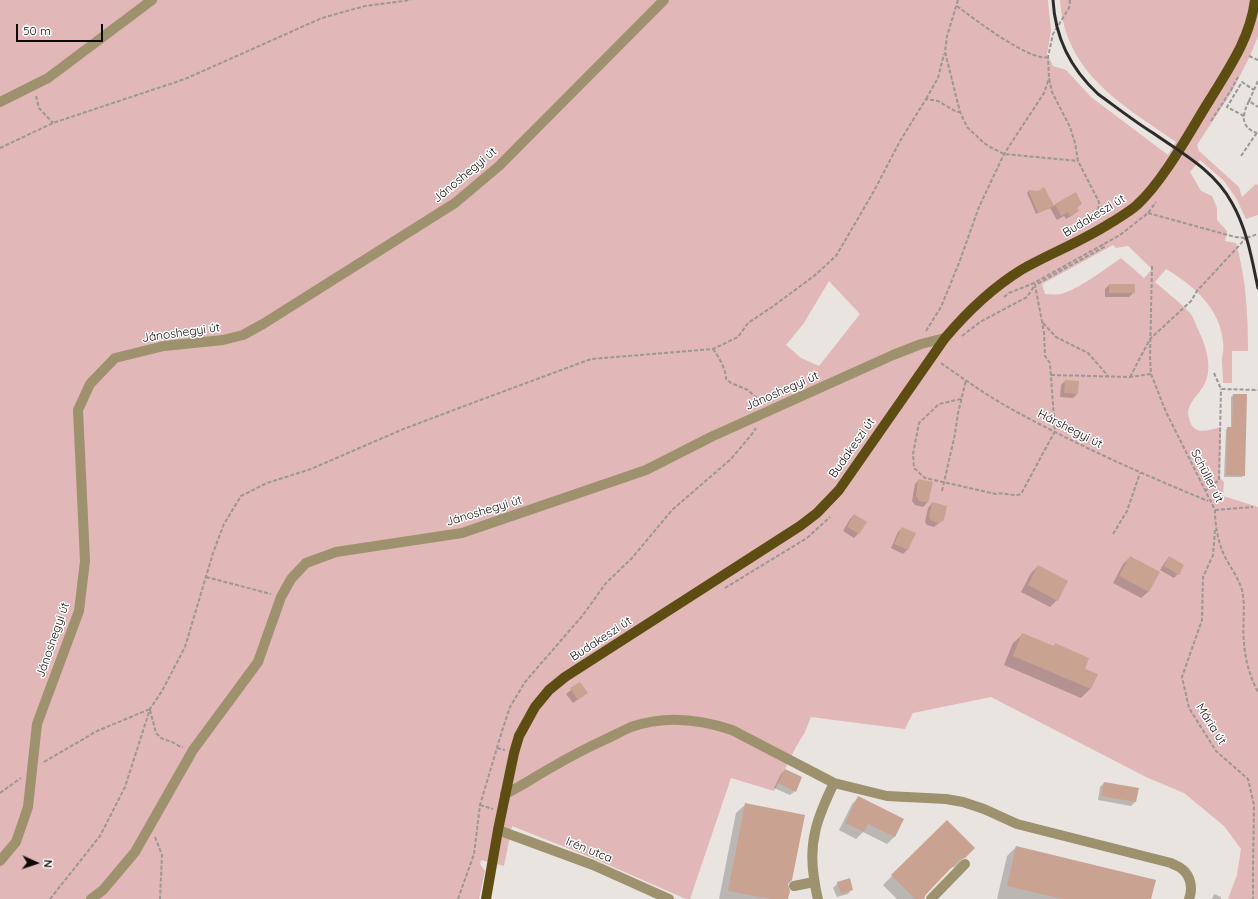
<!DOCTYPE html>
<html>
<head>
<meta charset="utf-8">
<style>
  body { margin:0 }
  #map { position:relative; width:1258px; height:899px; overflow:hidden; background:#e9e4e0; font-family:Quicksand,sans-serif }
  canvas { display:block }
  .north { position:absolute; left:16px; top:843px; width:40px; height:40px; -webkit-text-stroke:3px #fff; paint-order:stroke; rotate:93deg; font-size:11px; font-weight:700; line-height:16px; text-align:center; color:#0d0b0a }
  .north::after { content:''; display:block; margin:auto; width:14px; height:18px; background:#0d0b0a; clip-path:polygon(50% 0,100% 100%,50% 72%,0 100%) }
  .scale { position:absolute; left:16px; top:24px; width:87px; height:18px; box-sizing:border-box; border:2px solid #0d0b0a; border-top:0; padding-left:5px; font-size:12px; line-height:14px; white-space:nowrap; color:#0d0b0a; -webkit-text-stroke:3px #fff; paint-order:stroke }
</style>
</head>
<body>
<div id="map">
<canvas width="1258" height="899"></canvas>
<div class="north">N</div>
<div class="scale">50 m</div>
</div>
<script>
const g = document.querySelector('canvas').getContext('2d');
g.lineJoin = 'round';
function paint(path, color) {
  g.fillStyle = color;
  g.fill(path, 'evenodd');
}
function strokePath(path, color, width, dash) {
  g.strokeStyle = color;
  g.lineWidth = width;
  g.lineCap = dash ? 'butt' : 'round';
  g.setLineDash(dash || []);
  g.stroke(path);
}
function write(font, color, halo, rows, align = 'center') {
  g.font = font + ' Quicksand,sans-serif';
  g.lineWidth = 3;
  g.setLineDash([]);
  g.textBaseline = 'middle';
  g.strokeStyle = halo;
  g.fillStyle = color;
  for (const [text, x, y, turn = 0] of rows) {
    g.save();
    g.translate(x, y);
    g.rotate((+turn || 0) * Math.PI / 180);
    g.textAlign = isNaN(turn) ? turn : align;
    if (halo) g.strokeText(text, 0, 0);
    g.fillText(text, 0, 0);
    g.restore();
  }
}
const green = new Path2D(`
  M0,0H1048L1051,31L1047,54L1053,66L1066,70L1091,97L1168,155L1176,142C1122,104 1065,74 1060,0H1258V36L1250,56L1231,93L1197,145L1199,151L1239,187L1242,197L1256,184L1258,185V215L1246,219L1236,198L1224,181L1200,160L1190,172L1201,191L1212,196L1217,208V220L1227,231L1225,241L1236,243C1246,278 1248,314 1248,351H1232V383H1223C1223,374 1222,366 1222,358C1223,352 1224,348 1223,342C1220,308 1194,286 1166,269L1155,282C1166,292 1180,302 1190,313C1193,317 1195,322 1197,327C1205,344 1214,367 1204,385C1198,396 1185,405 1189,418C1193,437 1208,430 1221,427L1220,478L1224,482L1223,496L1258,507V899H1228L1237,875L1241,849L1224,826L1184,793L1146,777L991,697L913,713L905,729L811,717L805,732L796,747L774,791L731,778L690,899H686L595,859L512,826L504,866L481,860L480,864L485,871L479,899H0ZM1113,245L1116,248L1128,246L1152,269L1144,278L1121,258C1107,268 1077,290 1061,294C1056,295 1050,294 1045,294L1042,284ZM829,281L860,314L819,366L801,358L786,345L804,323Z`);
const shadow = new Path2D(`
  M1044,189L1054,206L1055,205L1081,204L1076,209L1077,211L1073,215L1066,219L1064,216L1057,220L1050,208L1036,214L1027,193L1029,191L1038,192Z
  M1109,285L1134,292L1129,297H1105V289Z
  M1065,381L1077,394L1073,398L1060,397L1061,385Z
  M1233,395L1244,475L1242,477H1224L1226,430L1227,428H1231V397Z
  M919,480L928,502L923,507L915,505L912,501L915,484Z
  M932,503L943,520L934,527L927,525L925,522L928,508Z
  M854,515L858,534L854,538L843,531L850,519Z
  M902,528L908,549L903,554L891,548L898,532Z
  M1130,557L1158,572L1148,592L1141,598L1113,583L1123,564Z
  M1169,557L1178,574L1174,578L1160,570L1165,562Z
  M1038,566L1057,600L1050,607L1021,592L1031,573Z
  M1023,634L1053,647L1056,644L1083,669L1096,675L1090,689L1081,698L1004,665L1013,643Z
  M580,683L587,693L573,703L566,694Z
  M785,770L795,791L790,795L774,788L781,774Z
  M1104,783L1138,789L1135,802L1131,806L1098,800L1100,787Z
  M859,797L903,819L894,837L887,844L863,832L856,839L839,830L852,804Z
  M746,804L787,899H719L736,813Z
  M947,821L974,848L955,867L950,868L922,899H897L883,885Z
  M1016,847L1150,899H997L1007,856Z
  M838,883L852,889L848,894L837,897L833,888Z
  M1214,894L1221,897V899H1212Z`);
const building = new Path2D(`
  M1044,187L1054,206L1038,213L1028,190L1038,191Z
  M1076,192L1082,204L1077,207L1079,211L1070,216L1068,212L1061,216L1055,204Z
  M1109,284H1135V293H1109Z
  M1065,380L1079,381L1078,394L1064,393Z
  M1233,394H1247L1245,476L1226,475L1227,427H1232Z
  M918,479L933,482L928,503L919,501L916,496Z
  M932,502L947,506L944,520L939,523L932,521L929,517Z
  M854,514L867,522L859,534L847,527Z
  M902,527L916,533L908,550L894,544Z
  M1130,556L1160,572L1149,592L1119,576Z
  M1169,556L1184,565L1179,575L1164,566Z
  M1038,565L1068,581L1058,601L1028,585Z
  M1022,633L1054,646L1055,643L1089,658L1085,669L1098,674L1091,689L1013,656Z
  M580,682L588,693L578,700L570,688Z
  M785,769L802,777L796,792L778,783Z
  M1104,782L1139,788L1136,802L1101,796Z
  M858,796L904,819L895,837L868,824L864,832L845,823Z
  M745,803L805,815L792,880L788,884L790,891L788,899H771L728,891Z
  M947,820L975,848L965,858L960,859L926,894L924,899H915L891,875Z
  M1016,846L1156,880L1151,899H1062L1007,886Z
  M850,878L853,890L841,894L837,882Z`);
const path = new Path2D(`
  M958,0L947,36L945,52L960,112L967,127L984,143L990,147L1004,154L1078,161
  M1070,0L1069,8L1053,34L1048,57L1049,78L1052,92L1070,127L1075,143L1078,161L1099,202L1098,213L1089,221
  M957,6C973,18 1030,62 1048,57
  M1249,56L1258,60
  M1258,81L1249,101L1258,107
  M36,96L39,108L53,123
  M926,99L938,78L944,54
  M1249,101C1242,115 1240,127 1257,133
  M1244,116L1227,107L1242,82L1254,90
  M1211,121L1231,90L1238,77
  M0,148L53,123L185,79L322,18L365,6L411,0
  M1241,156L1258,131
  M1148,213L1235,237L1246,238L1258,234
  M1152,266L1150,357L1151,374L1166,412L1215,510C1215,526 1218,541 1224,555C1230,567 1238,577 1242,590C1246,608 1242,625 1244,642C1245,660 1250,677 1258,692
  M1004,297L1009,293L1034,283L1120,235L1148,213L1156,202
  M1043,323L1056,337L1088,353L1108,376
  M926,331L941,307L959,263L979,207L1004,154L1044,93L1049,78
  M962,336L980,322L1027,297L1035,285
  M713,349C719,357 726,370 726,379L731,383L748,390L762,403
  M941,363C965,380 989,397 1015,411C1077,445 1142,474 1208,501
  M1214,373L1221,389L1258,390
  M1051,375L1130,377L1151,374
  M1130,377L1150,339L1191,301L1197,291L1246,238
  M961,399L939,404L919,423L913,454L914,468L925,478L996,494C1005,492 1013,497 1021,494L1055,431L1050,363L1045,356L1044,332L1035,285L1104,247L1103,244
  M942,491L955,434L958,413L966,380
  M1205,491L1219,480L1221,389
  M1215,510L1253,507
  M1215,530L1213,555L1203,577L1202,620L1182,677L1189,708L1216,751L1248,779L1254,805L1253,867V899
  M1113,534L1127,511L1140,473
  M206,577L271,594
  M725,588L807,538L830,517
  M150,710L156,733L161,738L172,742L179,746L183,747
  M497,748L505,750
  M44,762L97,731L150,709
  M0,793L21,778
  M480,805L493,809
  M155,837L162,855L160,899
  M50,899L100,836L125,787L150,709L162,691L185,647L213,553L224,524L241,496L267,483L311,469L401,430L483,399L591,359L713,349L738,337L748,323L772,307L814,276L836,256L874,191L900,141L926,99L938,101L957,112H960
  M458,899L474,854L480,805L502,731L510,707L525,682L583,615L606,583L632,558L672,510L731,459L752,434L756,428`);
const minor = new Path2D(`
  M0,102L48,78L152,0
  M505,794C520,787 533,778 547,770C566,759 584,749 604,740C613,736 622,731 631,727C665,715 700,719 732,730L834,783L887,796L946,799L963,802L984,809L1017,824L1171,863C1174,865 1179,866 1182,869C1191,876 1193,889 1189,899
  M498,830L593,865L669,899
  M0,861L16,842L28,807L37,724L79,611L85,561L78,410L90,384L115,358L164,346L223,340L243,335L263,324L455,203L499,166L664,0
  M794,886L814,882
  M91,899L103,890L135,852L193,750L258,662L281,597L291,579L306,563L336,552L462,533L646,470L713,436L893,355L921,344L945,338
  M818,899C816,892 815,885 814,878C808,841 818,816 834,783
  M931,899L965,864`);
const major = new Path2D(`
  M486,899L498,830L514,753L519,736L535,707L549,690L565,677L800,526L817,513L839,490L945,338C967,312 992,288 1021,270C1051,253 1083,241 1112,222C1120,217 1129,212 1137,205C1164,180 1189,133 1209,101C1229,68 1250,39 1255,0`);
const rail = new Path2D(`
  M1053,0C1055,37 1071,69 1098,94C1116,107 1134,121 1153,133C1182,153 1215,171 1232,203C1247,229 1252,260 1258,288`);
const streetNames = [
  ["Jánoshegyi út",465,175,-40],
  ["Budakeszi út",1094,216,-31],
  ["Jánoshegyi út",181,333,-8],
  ["Jánoshegyi út",782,391,-24],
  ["Hárshegyi út",1070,429,27],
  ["Budakeszi út",852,448,-55],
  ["Schüller út",1207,476,63],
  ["Jánoshegyi út",484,511,-17],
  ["Budakeszi út",601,639,-33],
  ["Jánoshegyi út",53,640,-71],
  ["Mária út",1211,724,58],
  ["Irén utca",589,850,22]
];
paint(green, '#e1b7b7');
paint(shadow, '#0003');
paint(building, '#caa292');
strokePath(path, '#9b9794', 2, [4, 2]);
strokePath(minor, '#9e916e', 10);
strokePath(major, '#5e4d13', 10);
strokePath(rail, '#2d2b29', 3);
write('12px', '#0d0b0a', '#fff', streetNames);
</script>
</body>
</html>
